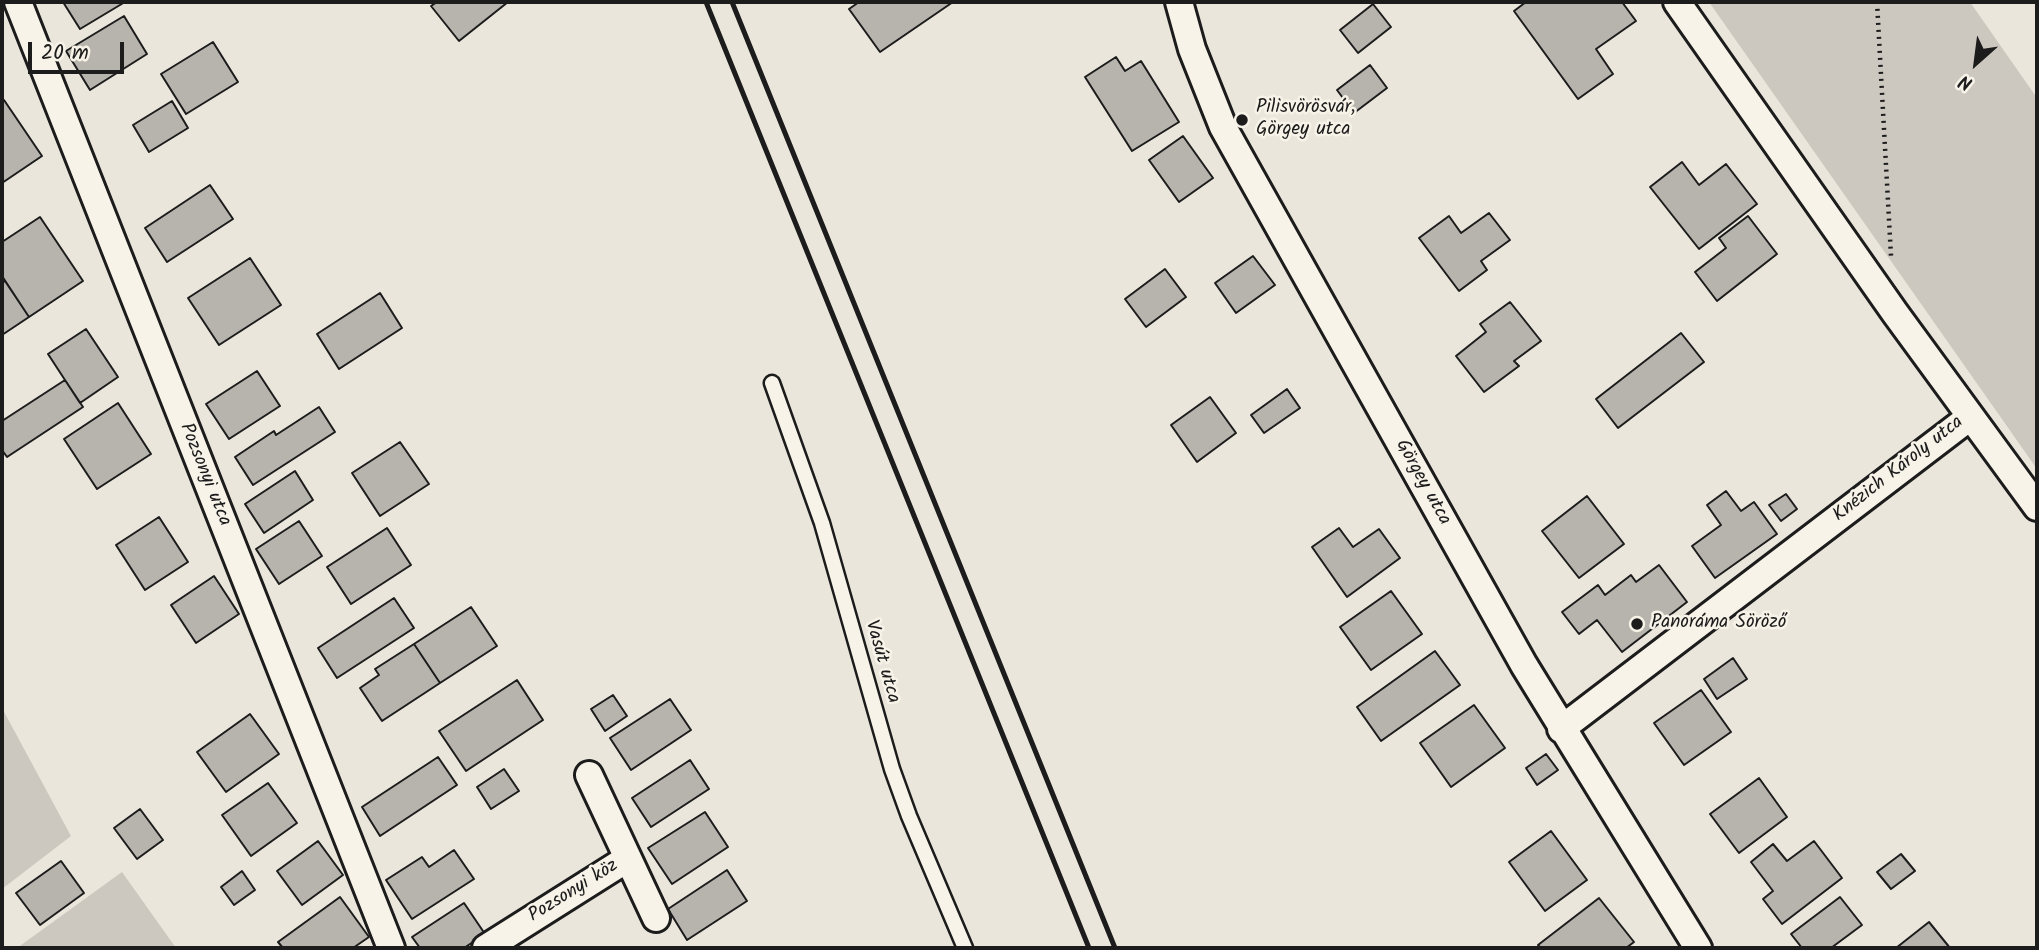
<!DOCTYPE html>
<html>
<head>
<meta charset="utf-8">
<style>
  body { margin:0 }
  #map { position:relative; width:2039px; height:950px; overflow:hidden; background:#eae6dc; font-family:Kalam,sans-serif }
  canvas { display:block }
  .frame { position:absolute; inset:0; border:4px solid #1c1c1c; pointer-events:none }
  .north { position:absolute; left:1941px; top:28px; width:70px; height:70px; -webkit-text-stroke:5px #f7f3e8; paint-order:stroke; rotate:208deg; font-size:19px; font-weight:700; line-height:28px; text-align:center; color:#1c1c1c }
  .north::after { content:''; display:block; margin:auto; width:24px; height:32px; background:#1c1c1c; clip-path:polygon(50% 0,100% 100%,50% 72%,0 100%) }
  .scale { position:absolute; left:28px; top:42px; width:96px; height:32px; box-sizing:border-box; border:4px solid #1c1c1c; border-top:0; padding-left:9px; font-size:21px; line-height:24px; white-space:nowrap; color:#1c1c1c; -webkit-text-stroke:5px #f7f3e8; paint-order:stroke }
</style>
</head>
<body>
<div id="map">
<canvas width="2039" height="950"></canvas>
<div class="frame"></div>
<div class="north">N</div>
<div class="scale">20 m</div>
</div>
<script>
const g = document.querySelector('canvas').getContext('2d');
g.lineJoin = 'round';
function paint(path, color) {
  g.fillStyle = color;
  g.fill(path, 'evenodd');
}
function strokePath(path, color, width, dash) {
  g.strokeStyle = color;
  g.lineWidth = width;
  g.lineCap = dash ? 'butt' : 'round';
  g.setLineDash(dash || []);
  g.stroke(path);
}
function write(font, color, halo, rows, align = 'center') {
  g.font = font + ' Kalam,sans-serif';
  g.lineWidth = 5;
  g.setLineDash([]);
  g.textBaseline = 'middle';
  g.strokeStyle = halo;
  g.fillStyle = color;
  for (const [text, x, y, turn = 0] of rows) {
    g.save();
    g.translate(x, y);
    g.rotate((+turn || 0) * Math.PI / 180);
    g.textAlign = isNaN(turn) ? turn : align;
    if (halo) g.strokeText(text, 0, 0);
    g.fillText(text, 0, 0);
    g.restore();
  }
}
const green = new Path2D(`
  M1709,2H1970L2037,98V469Z
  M2,708L71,836L2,889Z
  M122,872L176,948H17Z`);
const building = new Path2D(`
  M63,2H125L80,29Z
  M437,2H508L459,41L431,6Z
  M859,2H953L880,52L849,9Z
  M1526,2H1622L1636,21L1596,49L1613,74L1578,99L1514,11Z
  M1373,4L1391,27L1358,53L1340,30Z
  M124,16L147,54L90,90L66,51Z
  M213,42L238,82L186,114L161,74Z
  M1116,57L1125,71L1141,61L1179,122L1132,151L1085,77Z
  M1370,65L1387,88L1354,113L1337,90Z
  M4,100L42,156L2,183V101Z
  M172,101L188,128L149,152L133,125Z
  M1183,136L1213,178L1179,202L1149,160Z
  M1682,162L1699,185L1726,164L1757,204L1699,249L1650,187Z
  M210,185L233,219L167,262L145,228Z
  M1489,213L1510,240L1481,261L1487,270L1459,291L1419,238L1449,216L1461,233Z
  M1748,216L1777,254L1717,301L1695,272L1726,248L1719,238Z
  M40,217L83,281L29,317L2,276V242Z
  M1253,256L1275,285L1236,313L1215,283Z
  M250,258L281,305L219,345L188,298Z
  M1165,269L1186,297L1146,327L1125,299Z
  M5,281L29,317L2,335V283Z
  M380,293L402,328L339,369L317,334Z
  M1510,302L1541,341L1514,361L1519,366L1484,392L1456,356L1486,332L1480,324Z
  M86,329L118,377L80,403L48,354Z
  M1681,333L1704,362L1618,428L1596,399Z
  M257,371L280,406L229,439L206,404Z
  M65,380L83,407L7,457L2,450V421Z
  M1287,389L1300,408L1264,433L1251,415Z
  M1210,397L1236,433L1197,462L1171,425Z
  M118,403L151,454L97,489L64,439Z
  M319,407L335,432L253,485L235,457L274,431L276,435Z
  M400,442L429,484L380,516L352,473Z
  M295,471L313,500L264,533L245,504Z
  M1726,491L1741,511L1754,502L1777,534L1715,578L1692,546L1721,525L1707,505Z
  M1786,494L1797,509L1781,521L1769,505Z
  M1587,496L1624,544L1579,578L1542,531Z
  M159,517L188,562L145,590L116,545Z
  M299,521L322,556L279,584L256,549Z
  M387,528L411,565L351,604L327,567Z
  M1339,528L1353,547L1379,529L1400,558L1347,597L1312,547Z
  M1659,565L1687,602L1622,652L1597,620L1579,634L1562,612L1598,585L1605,595L1631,575L1636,582Z
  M214,576L239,614L196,643L171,605Z
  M1391,591L1422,634L1371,670L1340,627Z
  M394,598L414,628L337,678L318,648Z
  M471,607L497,646L440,683L414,644Z
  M414,644L440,683L382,721L360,688L379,675L375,669Z
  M1435,651L1460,685L1381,741L1357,707Z
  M1733,658L1747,679L1717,699L1704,679Z
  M517,680L543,720L466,771L439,731Z
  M1701,690L1731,732L1684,765L1654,723Z
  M613,695L627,716L605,731L591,709Z
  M670,699L691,730L631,770L610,738Z
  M1474,705L1505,748L1451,787L1420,743Z
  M250,714L279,754L226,792L197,752Z
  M1546,754L1558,770L1537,785L1526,768Z
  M438,757L457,785L380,836L362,807Z
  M690,760L709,789L651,827L632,798Z
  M504,769L519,791L491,809L477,787Z
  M1759,778L1787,817L1739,853L1710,814Z
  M268,783L297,823L251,856L222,815Z
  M140,809L163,840L137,859L114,828Z
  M705,812L728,847L672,884L648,848Z
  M1551,831L1587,880L1545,911L1509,862Z
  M318,841L343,875L302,905L277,871Z
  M1814,841L1842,878L1782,924L1763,899L1773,891L1751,862L1773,844L1787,861Z
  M454,850L474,879L412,919L386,880L422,857L429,867Z
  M1901,854L1915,871L1891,889L1877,872Z
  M61,861L84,893L40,925L16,893Z
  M727,870L747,901L687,940L668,909Z
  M242,871L255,890L234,905L221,887Z
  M340,897L369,937L353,948H283L278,942Z
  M1840,897L1862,925L1831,948H1802L1791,934Z
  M1599,898L1634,942L1626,948H1541L1538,945Z
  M464,903L485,934L464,948H420L412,937Z
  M1929,922L1950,948H1896Z`);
const path = new Path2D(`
  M1877,2L1891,256`);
const service = new Path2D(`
  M772,383L822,523L892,769L909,816L965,948`);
const minor = new Path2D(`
  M18,2L391,948
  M1179,2L1192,49L1223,127L1524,665L1698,948
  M1677,2L1895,313L2037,507
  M1561,729L1970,417
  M589,775L656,918
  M486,948L627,859`);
const rail = new Path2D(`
  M706,2L1089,948
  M732,2L1115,948`);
const markers = [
  [1242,120,7,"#1c1c1c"],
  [1637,624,7,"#1c1c1c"]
];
const poiNames = [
  ["Pilisvörösvár,",1256,109],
  ["Görgey utca",1256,131],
  ["Panoráma Söröző",1651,624]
];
const streetNames = [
  ["Knézich Károly utca",1899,470,-38],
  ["Pozsonyi utca",204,475,68],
  ["Görgey utca",1422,483,61],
  ["Vasút utca",881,662,74],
  ["Pozsonyi köz",574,892,-32]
];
paint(green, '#ccc8c0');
paint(building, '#b6b4ac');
strokePath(building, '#1c1c1c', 2);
strokePath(service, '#1c1c1c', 19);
strokePath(minor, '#1c1c1c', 32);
strokePath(path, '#1c1c1c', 4.5, [2, 5]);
strokePath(service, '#f7f3e8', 14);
strokePath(minor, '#f7f3e8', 26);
strokePath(rail, '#1c1c1c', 5);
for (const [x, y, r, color] of markers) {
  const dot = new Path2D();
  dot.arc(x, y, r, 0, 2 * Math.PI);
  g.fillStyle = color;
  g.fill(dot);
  strokePath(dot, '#f7f3e8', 2.5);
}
write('19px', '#1c1c1c', '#f7f3e8', poiNames, 'left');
write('19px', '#1c1c1c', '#f7f3e8', streetNames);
</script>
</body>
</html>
